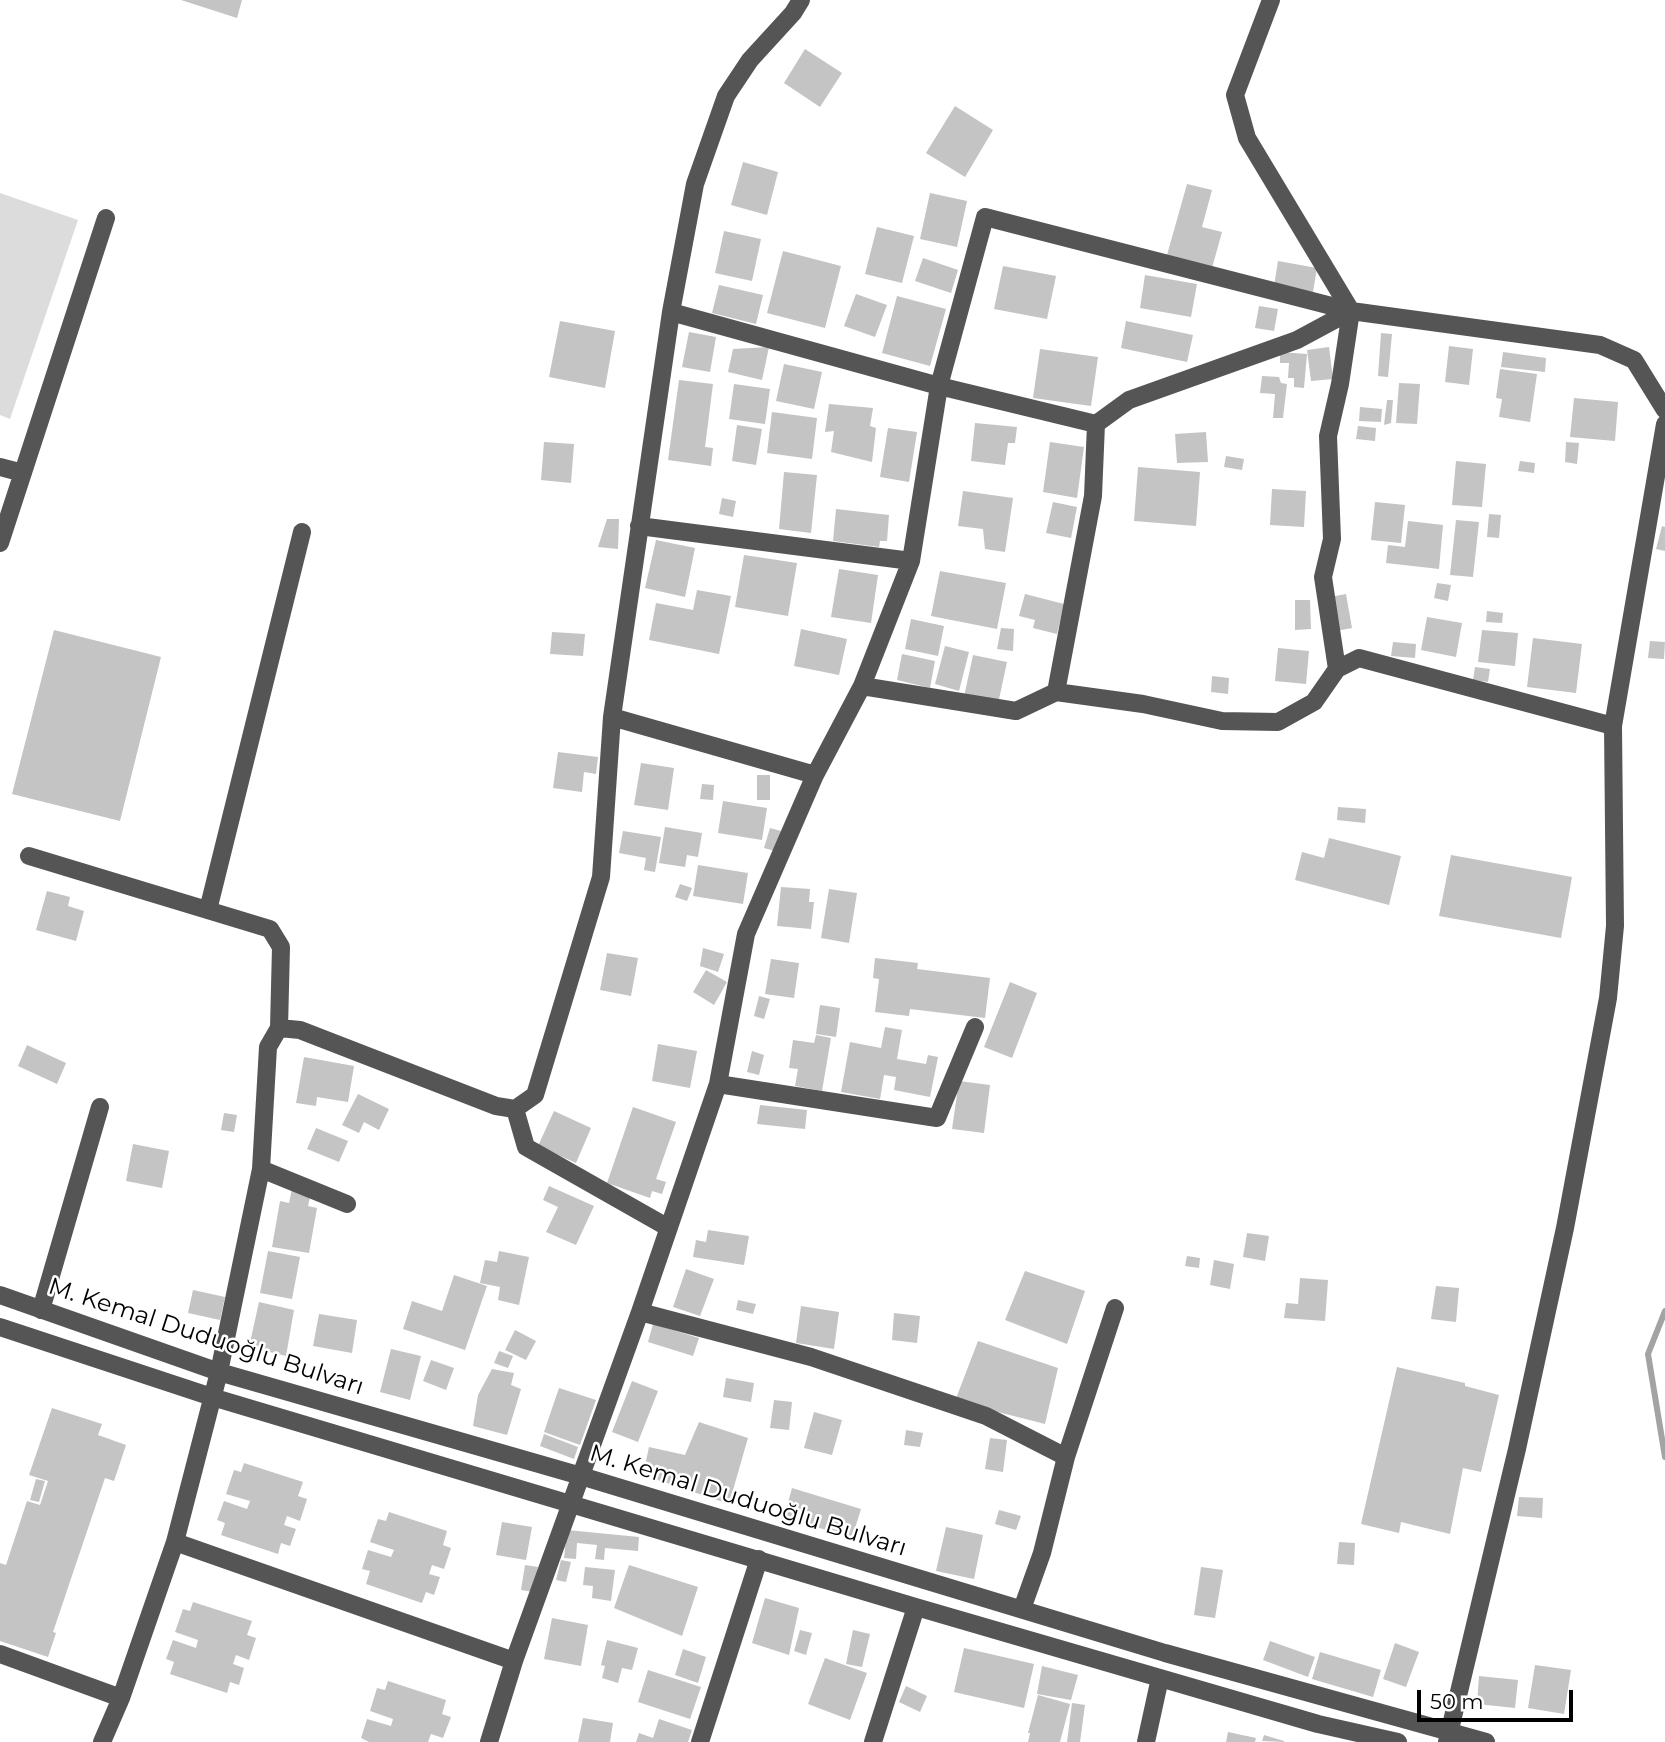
<!DOCTYPE html>
<html>
<head>
<meta charset="utf-8">
<style>
  body { margin:0 }
  #map { position:relative; width:1665px; height:1742px; overflow:hidden; background:#fff; font-family:Montserrat,sans-serif }
  canvas { display:block }
  .scale { position:absolute; left:1417px; top:1690px; width:156px; height:32px; box-sizing:border-box; border:4px solid #000; border-top:0; padding-left:9px; font-size:21px; line-height:24px; white-space:nowrap; color:#000; -webkit-text-stroke:5px #fff; paint-order:stroke }
</style>
</head>
<body>
<div id="map">
<canvas width="1665" height="1742"></canvas>
<div class="scale">50 m</div>
</div>
<script>
const g = document.querySelector('canvas').getContext('2d');
g.lineJoin = 'round';
function paint(path, color) {
  g.fillStyle = color;
  g.fill(path, 'evenodd');
}
function strokePath(path, color, width, dash) {
  g.strokeStyle = color;
  g.lineWidth = width;
  g.lineCap = dash ? 'butt' : 'round';
  g.setLineDash(dash || []);
  g.stroke(path);
}
function write(font, color, halo, rows, align = 'center') {
  g.font = font + ' Montserrat,sans-serif';
  g.lineWidth = 5;
  g.setLineDash([]);
  g.textBaseline = 'middle';
  g.strokeStyle = halo;
  g.fillStyle = color;
  for (const [text, x, y, turn = 0] of rows) {
    g.save();
    g.translate(x, y);
    g.rotate((+turn || 0) * Math.PI / 180);
    g.textAlign = isNaN(turn) ? turn : align;
    if (halo) g.strokeText(text, 0, 0);
    g.fillText(text, 0, 0);
    g.restore();
  }
}
const green = new Path2D(`
  M0,193L78,220L10,419L0,415Z`);
const stream = new Path2D(`
  M1665,1311L1648,1354L1665,1457`);
const building = new Path2D(`
  M181,0H242L237,18Z
  M805,49L842,73L820,107L784,83Z
  M955,106L993,130L965,177L926,153Z
  M743,162L778,172L767,215L731,205Z
  M1187,184L1212,190L1202,227L1222,232L1212,268L1167,255Z
  M930,193L967,201L957,247L920,239Z
  M877,227L914,236L902,283L865,274Z
  M724,231L761,239L752,281L715,273Z
  M783,251L841,266L825,328L767,313Z
  M923,258L958,270L951,293L915,281Z
  M1278,261L1317,268L1313,292L1274,286Z
  M1003,266L1056,276L1047,319L994,309Z
  M1145,275L1197,284L1191,317L1140,308Z
  M719,285L763,295L756,324L712,313Z
  M856,294L887,305L875,337L844,326Z
  M897,296L946,309L930,366L882,353Z
  M1259,306L1278,309L1274,331L1255,328Z
  M560,321L615,331L605,388L549,377Z
  M1126,321L1193,335L1187,362L1121,348Z
  M689,332L716,337L710,372L682,367Z
  M1381,333L1392,334L1388,377L1378,376Z
  M1449,346L1473,349L1469,385L1445,382Z
  M769,347L762,380L728,372L733,349Z
  M1329,347L1333,379L1311,381L1307,350Z
  M1040,349L1098,357L1091,406L1033,398Z
  M1280,352L1307,354L1304,388L1294,387V378H1288L1289,363H1280Z
  M1503,352L1546,358L1545,372L1501,367Z
  M784,364L822,372L814,409L776,401Z
  M1500,369L1537,374L1530,422L1499,417L1502,399L1496,398Z
  M1262,376L1279,377L1281,383L1287,384L1283,418H1273L1275,394L1260,393Z
  M679,380L713,384L705,447L713,448L711,466L668,460Z
  M1399,383L1420,384L1417,424L1396,423Z
  M734,384L770,389L765,424L729,419Z
  M1574,398L1618,402L1615,441L1570,437Z
  M1387,400H1393L1391,423L1384,425Z
  M829,404L873,408L870,426L876,428L872,462L831,452L834,431L825,432Z
  M1360,407L1382,409L1381,422L1359,421Z
  M772,412L817,418L812,459L767,453Z
  M975,423L1017,427L1015,443H1008L1005,465L971,461Z
  M737,425L762,429L756,465L732,461Z
  M1358,426L1376,428L1375,441L1356,439Z
  M888,428L917,432L909,482L880,477Z
  M1206,432L1208,462L1177,463L1175,434Z
  M544,442L574,444L571,483L541,480Z
  M1050,442L1084,447L1077,498L1043,492Z
  M1566,442L1579,443L1577,464L1565,462Z
  M1226,456L1244,459L1242,470L1224,467Z
  M1456,461L1486,464L1482,507L1452,505Z
  M1520,461L1535,463L1534,473L1518,471Z
  M1138,467L1200,472L1196,526L1134,521Z
  M784,472L817,475L811,533L779,529Z
  M1272,489L1306,491L1304,527L1270,525Z
  M963,491L1013,498L1005,552L985,549L983,529L958,526Z
  M722,498L736,501L733,517L719,514Z
  M1053,502L1077,507L1071,538L1046,533Z
  M1375,502L1405,505L1401,543L1371,540Z
  M836,509L889,515L887,541H880L879,547L833,541Z
  M1489,514L1501,515L1499,538L1487,537Z
  M607,519H619L618,549L598,547Z
  M1456,520L1479,522L1473,577L1450,575Z
  M1408,521L1443,525L1439,569L1386,563L1388,545L1405,547Z
  M1662,526L1665,527V551L1656,549Z
  M656,540L695,548L685,597L645,588Z
  M744,555L797,563L788,616L735,607Z
  M839,569L878,575L871,623L831,617Z
  M940,571L1006,583L997,629L931,616Z
  M1437,583L1451,585L1448,601L1434,598Z
  M697,590L731,596L719,654L649,640L656,603L693,610Z
  M1025,594L1064,604L1057,634L1033,628L1035,620L1019,616Z
  M1346,594L1352,628L1336,631L1330,597Z
  M1295,600H1310L1311,629L1295,630Z
  M1487,611L1503,613L1502,623L1486,622Z
  M1427,617L1462,623L1456,657L1421,650Z
  M911,619L944,626L938,656L905,649Z
  M1001,628L1014,629L1013,651L997,649Z
  M801,629L847,639L839,675L794,666Z
  M54,630L161,657L120,821L12,794Z
  M1482,630L1518,633L1515,666L1478,662Z
  M552,632L585,634L583,656L550,654Z
  M1533,638L1582,644L1576,693L1527,687Z
  M1650,641L1665,642L1664,659L1648,658Z
  M1393,642L1416,644L1415,658L1391,656Z
  M945,646L969,652L959,691L935,684Z
  M1278,648L1309,651L1306,684L1275,681Z
  M902,654L935,661L930,688L897,680Z
  M973,655L1007,662L998,704L964,697Z
  M1475,667L1490,669L1488,682L1473,680Z
  M1212,676L1229,678L1228,694L1211,692Z
  M558,752L598,757L596,774L584,772L582,792L553,788Z
  M641,763L674,768L668,810L634,805Z
  M757,775H770V800H757Z
  M702,784L714,785L713,800L700,799Z
  M723,801L767,808L762,840L718,833Z
  M1338,807L1366,809L1365,823L1337,820Z
  M665,827L702,833L698,857L687,855L685,867L659,863Z
  M770,828L781,831L775,851L764,848Z
  M623,831L661,837L655,872L644,870L646,858L619,853Z
  M1329,838L1401,856L1389,905L1295,880L1302,852L1324,858Z
  M1451,855L1572,877L1561,938L1439,916Z
  M698,865L748,873L743,904L693,896Z
  M680,884L692,888L687,901L675,897Z
  M781,887L810,889L809,902H814L811,929L777,926Z
  M829,889L857,893L849,943L821,938Z
  M47,891L70,897L68,906L84,911L76,941L36,930Z
  M703,948L724,954L718,972L700,966Z
  M607,953L638,958L631,996L600,990Z
  M875,958L918,963L917,969L990,978L985,1018L910,1009L909,1016L875,1012L879,979L873,978Z
  M771,959L799,963L794,998L765,994Z
  M706,970L727,982L714,1005L693,992Z
  M1010,982L1037,993L1012,1058L984,1047Z
  M759,996L770,999L764,1019L754,1016Z
  M820,1005L840,1008L836,1037L816,1034Z
  M885,1027L902,1030L897,1059L926,1064L928,1055L938,1057L930,1097L894,1090L896,1077L884,1075L880,1099L841,1092L850,1042L881,1048Z
  M816,1035L831,1038L822,1091L795,1086L798,1069L789,1068L793,1040L814,1043Z
  M658,1044L697,1051L690,1088L652,1081Z
  M27,1045L66,1063L57,1084L18,1066Z
  M752,1051L764,1055L759,1075L747,1072Z
  M304,1057L354,1066L348,1102L317,1097L316,1106L296,1103Z
  M959,1081L990,1085L984,1133L952,1129Z
  M358,1094L389,1109L379,1130L364,1122L359,1133L342,1125Z
  M760,1105L807,1110L805,1129L757,1124Z
  M633,1107L676,1122L656,1179L666,1182L662,1194L652,1191L650,1198L607,1183Z
  M554,1111L591,1128L576,1163L538,1146Z
  M224,1113L237,1115L234,1132L221,1130Z
  M316,1128L348,1141L339,1162L307,1149Z
  M133,1144L169,1151L162,1188L126,1181Z
  M549,1186L594,1206L576,1245L546,1232L558,1207L543,1200Z
  M292,1189L311,1193L308,1206L317,1208L309,1253L272,1247L280,1201L289,1203Z
  M708,1230L749,1236L744,1265L693,1257L696,1240L706,1242Z
  M1247,1233L1269,1236L1265,1261L1243,1257Z
  M268,1251L300,1257L292,1299L260,1293Z
  M499,1251L529,1257L519,1305L498,1300L500,1287L480,1283L485,1260L497,1262Z
  M1187,1256L1200,1258L1199,1268L1185,1266Z
  M1214,1260L1234,1264L1230,1289L1210,1285Z
  M686,1269L714,1279L700,1316L673,1307Z
  M1025,1271L1085,1291L1067,1344L1005,1320Z
  M454,1275L487,1286L465,1350L403,1329L412,1301L442,1311Z
  M1300,1278L1328,1280L1325,1321L1284,1318L1286,1303L1298,1304Z
  M1436,1286L1459,1288L1456,1322L1431,1319Z
  M193,1290L225,1297L220,1320L188,1313Z
  M738,1300L756,1304L753,1314L736,1310Z
  M259,1302L294,1310L286,1356L249,1347Z
  M801,1306L839,1312L834,1349L796,1343Z
  M894,1313L920,1316L917,1343L892,1340Z
  M319,1314L357,1320L352,1353L313,1346Z
  M653,1324L699,1338L693,1356L648,1342Z
  M515,1330L536,1341L526,1360L505,1350Z
  M978,1341L1058,1368L1045,1424L955,1401Z
  M391,1349L421,1356L410,1400L380,1392Z
  M499,1351L513,1356L508,1368L494,1363Z
  M431,1360L454,1368L446,1390L423,1381Z
  M1397,1367L1465,1383V1386L1499,1395L1481,1472L1463,1468L1450,1534L1401,1522L1399,1533L1361,1524Z
  M492,1369L514,1373L511,1385L521,1389L507,1435L473,1426L478,1395Z
  M726,1378L754,1383L751,1402L723,1397Z
  M632,1381L658,1391L638,1442L612,1432Z
  M559,1388L596,1400L580,1445L544,1432Z
  M774,1400L792,1402L789,1430L770,1428Z
  M52,1408L102,1424L98,1435L126,1445L114,1481L105,1478L53,1632L56,1633L48,1657L0,1641V1563L6,1565L27,1501L40,1505L48,1481L29,1475Z
  M814,1412L842,1420L832,1455L804,1448Z
  M699,1422L748,1438L729,1504L643,1475L649,1447L685,1455Z
  M906,1430L923,1433L920,1447L904,1445Z
  M544,1434L578,1447L574,1459L540,1446Z
  M990,1438L1007,1440L1003,1472L985,1469Z
  M244,1463L303,1482L298,1496L307,1499L300,1521L287,1516L284,1525L296,1529L290,1546L281,1543L278,1554L221,1535L225,1523L217,1520L224,1501L247,1509L250,1501L226,1494L234,1470L241,1472Z
  M36,1479L45,1481L39,1502L30,1500Z
  M792,1488L861,1509L852,1538L784,1517Z
  M1519,1497L1543,1498L1542,1518L1517,1516Z
  M999,1510L1021,1516L1016,1530L995,1524Z
  M389,1512L447,1531L443,1545L451,1548L444,1569L432,1565L429,1574L440,1577L434,1595L426,1592L422,1603L366,1584L370,1571L362,1569L368,1550L391,1557L394,1550L370,1542L378,1519L386,1521Z
  M502,1522L532,1527L526,1560L496,1555Z
  M946,1527L983,1535L974,1579L936,1571Z
  M567,1530L639,1537L638,1551L605,1548L604,1560L595,1559L597,1545L577,1543L576,1559L564,1558Z
  M1339,1542L1355,1543L1354,1565L1337,1564Z
  M561,1560L571,1562L566,1582L556,1580Z
  M525,1565L538,1567L534,1592L521,1590Z
  M629,1565L698,1587L682,1636L614,1608Z
  M585,1567L615,1570L611,1601L592,1598L593,1586L583,1585Z
  M1201,1567L1223,1570L1215,1618L1194,1615Z
  M765,1598L799,1608L789,1655L752,1643Z
  M193,1602L252,1621L247,1635L256,1638L249,1660L236,1655L233,1664L244,1668L239,1685L230,1682L227,1693L170,1674L174,1662L166,1659L173,1640L196,1648L198,1640L175,1632L183,1609L190,1611Z
  M552,1618L588,1625L581,1666L544,1659Z
  M800,1630L812,1633L806,1655L794,1651Z
  M853,1630L870,1634L862,1667L846,1664Z
  M607,1640L638,1648L632,1670L622,1668L618,1683L602,1678L605,1666L601,1665Z
  M1270,1641L1315,1657L1308,1677L1263,1660Z
  M1395,1643L1419,1652L1406,1687L1383,1679Z
  M964,1648L1034,1664L1024,1708L954,1692Z
  M683,1649L706,1657L698,1683L675,1675Z
  M1320,1652L1381,1670L1373,1697L1312,1679Z
  M825,1658L867,1673L850,1720L808,1704Z
  M1535,1665L1571,1670L1564,1714L1528,1708Z
  M1042,1666L1078,1675L1071,1700L1037,1694Z
  M648,1670L701,1687L690,1719L638,1702Z
  M1479,1676L1518,1680L1515,1708L1477,1704Z
  M388,1681L446,1700L442,1714L451,1717L443,1738L431,1734L428,1742H369L361,1738L367,1719L391,1726L393,1719L370,1711L377,1688L385,1690Z
  M906,1686L927,1696L920,1712L899,1702Z
  M1038,1695L1070,1704L1060,1742H1028L1030,1733H1028Z
  M1072,1703L1085,1705L1080,1742H1067Z
  M583,1718L613,1723L610,1742H578Z
  M659,1719L692,1730L688,1742H636L639,1733L653,1738Z
  M1228,1732L1256,1738L1255,1742H1226Z
  M1264,1735L1284,1741V1742L1262,1741Z`);
const minor = new Path2D(`
  M1271,0L1235,95L1247,138L1351,311L1340,384L1328,436L1332,539L1323,577L1337,669
  M671,312L939,386L1096,424
  M1096,424L1093,496L1056,692L1143,704L1222,721L1278,722L1314,702L1337,669L1359,658L1613,726
  M1096,424L1129,400L1297,340L1351,311
  M0,467L23,473
  M639,526L911,561
  M0,543L106,218
  M862,686L1016,711L1056,692
  M612,717L815,775
  M29,856L270,929L281,947L279,1028
  M208,910L302,532
  M718,1084L937,1118L975,1027
  M515,1109L526,1147L667,1227
  M261,1169L347,1204
  M0,1295L219,1372L581,1476L1165,1653L1486,1742
  M41,1310L100,1107
  M640,1312L811,1357L986,1416L1066,1457L1042,1553L1022,1609
  M0,1327L212,1397L916,1607L1318,1724L1398,1742
  M1066,1457L1115,1308
  M175,1542L514,1661
  M0,1654L121,1698
  M102,1742L121,1698L175,1542L219,1372L261,1169L268,1047L279,1028L300,1030L496,1106L515,1109L535,1095L601,877L612,717L671,312L695,184L726,96L750,60L793,13L801,0
  M489,1742L514,1661L640,1312L718,1084L746,934L815,775L862,686L911,561L939,386L985,217L1351,311L1600,345L1634,360L1665,410
  M700,1742L759,1559
  M873,1742L916,1607
  M1146,1742L1160,1678
  M1447,1742L1517,1449L1565,1228L1608,998L1615,926L1613,726L1665,424`);
const streetNames = [
  ["M. Kemal Duduoğlu Bulvarı",206,1337,18],
  ["M. Kemal Duduoğlu Bulvarı",748,1501,17]
];
paint(green, '#dcdcdc');
strokePath(stream, '#a3a3a3', 6);
paint(building, '#c4c4c4');
strokePath(minor, '#555', 18);
write('24px', '#000', '#fff', streetNames);
</script>
</body>
</html>
